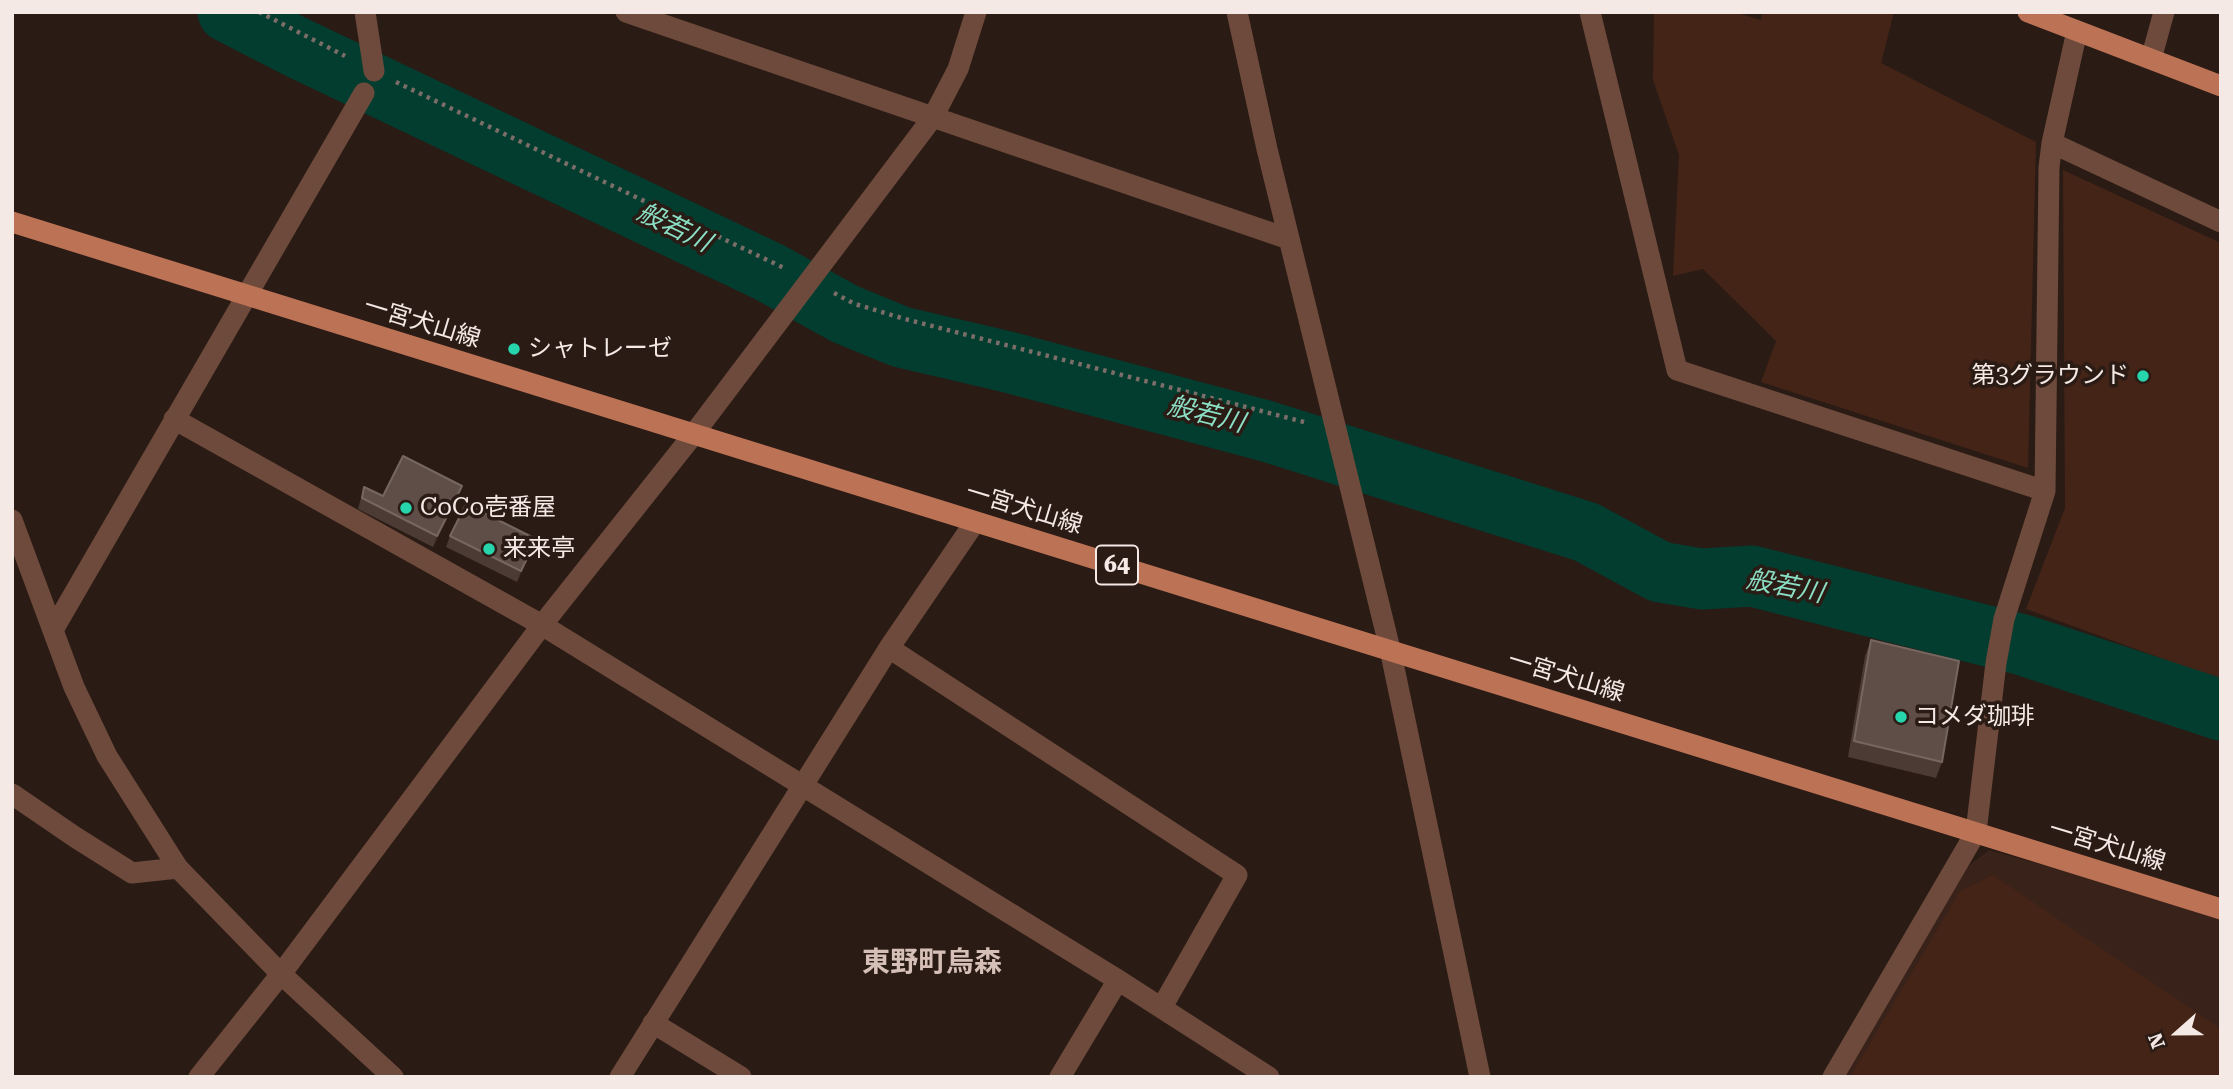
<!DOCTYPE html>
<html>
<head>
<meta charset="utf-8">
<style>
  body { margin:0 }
  #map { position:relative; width:2233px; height:1089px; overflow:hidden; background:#2a1b15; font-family:"Roboto Serif",serif }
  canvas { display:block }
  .frame { position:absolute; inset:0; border:14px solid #f4e9e5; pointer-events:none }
  .north { position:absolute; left:2142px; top:998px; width:70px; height:70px; -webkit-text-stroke:5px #2a1b15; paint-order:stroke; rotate:249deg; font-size:19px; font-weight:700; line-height:28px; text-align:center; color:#f4e9e5 }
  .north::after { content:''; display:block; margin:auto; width:24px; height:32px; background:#f4e9e5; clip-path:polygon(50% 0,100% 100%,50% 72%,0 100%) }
</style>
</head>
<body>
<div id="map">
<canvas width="2233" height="1089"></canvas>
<div class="frame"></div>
<div class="north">N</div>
</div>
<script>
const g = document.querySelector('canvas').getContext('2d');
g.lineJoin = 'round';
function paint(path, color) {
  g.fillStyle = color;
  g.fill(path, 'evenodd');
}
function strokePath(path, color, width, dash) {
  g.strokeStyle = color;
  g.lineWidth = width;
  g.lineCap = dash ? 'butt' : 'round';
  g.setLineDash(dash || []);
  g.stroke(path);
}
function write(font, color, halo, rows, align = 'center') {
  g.font = font + ' "Roboto Serif","Noto Sans JP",serif';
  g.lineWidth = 7;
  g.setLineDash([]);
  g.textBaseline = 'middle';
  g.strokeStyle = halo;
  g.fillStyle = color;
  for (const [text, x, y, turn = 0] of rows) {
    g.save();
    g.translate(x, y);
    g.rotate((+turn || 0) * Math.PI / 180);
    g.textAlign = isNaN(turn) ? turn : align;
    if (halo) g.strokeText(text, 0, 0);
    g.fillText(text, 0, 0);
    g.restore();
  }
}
const built = new Path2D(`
  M1989,850L2221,914V1077H1842L1962,871Z`);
const green = new Path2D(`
  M1654,12H1734L1761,20L1762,12H1894L1881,63L2036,142L2028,468L1761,382L1776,341L1703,269L1673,276L1679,155L1653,80Z
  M2063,170L2221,243V680L2026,609L2065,508Z
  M1993,875L2221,1029V1077H1850L1960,891Z`);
const river = new Path2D(`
  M228,12L296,47L769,272L845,314L901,337L1008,362L1266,431L1586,532L1660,572L1702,579L1752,576L2023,645L2221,710`);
const path = new Path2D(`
  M259,12L345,56
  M396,82L786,269
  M834,293L855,304L905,319L1308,423`);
const minor = new Path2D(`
  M365,12L374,71
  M626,12L1289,239
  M1237,12L1267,149L1390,649L1480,1077
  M1590,12L1677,370L2045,491
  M2151,59L2164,12
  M2052,143L2221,222
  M174,419L542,625L1118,980L1269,1077
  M12,520L74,687L107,756L178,868L281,974L393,1077
  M53,630L364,93
  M889,648L1237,875L1162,1007
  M12,794L75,837L132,873L178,868
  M653,1023L741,1077
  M199,1077L281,974L542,625L693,435L933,117L958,69L976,12
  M620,1077L889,648L975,522
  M1060,1077L1118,980
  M1833,1077L1976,832L1996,663L2004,619L2045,491L2049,167L2052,143L2077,31`);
const major = new Path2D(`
  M2028,12L2221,86
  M12,222L2221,909`);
const wall = new Path2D(`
  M462,486L458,497L433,547L358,509L364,487L383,496Z
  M450,536L536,539L532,550L517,582L446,547Z
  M1871,640L1942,762L1936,778L1848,757L1865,656Z`);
const shadedWall = new Path2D(`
  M462,486L458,497L433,547L437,536Z
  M536,539L532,550L517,582L521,571Z`);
const building = new Path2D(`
  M403,456L462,486L437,536L362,498L364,487L383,496Z
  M466,504L536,539L521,571L450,536Z
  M1871,640L1959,661L1942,762L1854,741Z`);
const markers = [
  [514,349,7,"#27d5ad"],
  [2143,376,7,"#27d5ad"],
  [406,508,7,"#27d5ad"],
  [489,549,7,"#27d5ad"],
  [1901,717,7,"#27d5ad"]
];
const shields = [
  [1117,565,42]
];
const shieldNames = [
  ["64",1117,565]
];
const streetNames = [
  ["一宮犬山線",422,323,17],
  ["一宮犬山線",1024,509,17],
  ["一宮犬山線",1566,677,17],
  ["一宮犬山線",2107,846,17]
];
const poiNames = [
  ["シャトレーゼ",528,349],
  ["第3グラウンド",2129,376,"right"],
  ["CoCo壱番屋",420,508],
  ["来来亭",503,549],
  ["コメダ珈琲",1915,717]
];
const waterNames = [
  ["般若川",674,228,26],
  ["般若川",1206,415,14],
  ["般若川",1785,587,11]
];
const quarterNames = [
  ["東野町烏森",932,963]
];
paint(built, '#38221a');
paint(green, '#442417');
strokePath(river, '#033d30', 61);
strokePath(path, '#7b6d68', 4.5, [3.5, 5]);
strokePath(minor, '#6d4a3b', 21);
strokePath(major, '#bc7255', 21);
paint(wall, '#4c3b34');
paint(shadedWall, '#372620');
paint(building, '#5e4e47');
strokePath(building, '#756660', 2);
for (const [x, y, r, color] of markers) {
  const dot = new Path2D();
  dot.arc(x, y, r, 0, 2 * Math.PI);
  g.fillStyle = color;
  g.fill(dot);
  strokePath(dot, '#2a1b15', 2.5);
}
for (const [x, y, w] of shields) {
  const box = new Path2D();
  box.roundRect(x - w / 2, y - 19.5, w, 39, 5);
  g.fillStyle = '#2a1b15';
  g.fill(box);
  strokePath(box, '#f4e9e5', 2);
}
write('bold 23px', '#f4e9e5', null, shieldNames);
write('24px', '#f4e9e5', '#2a1b15', streetNames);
write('24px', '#f4e9e5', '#2a1b15', poiNames, 'left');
write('italic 26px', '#8bdfc5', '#2a1b15', waterNames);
write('bold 28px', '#d5bfb7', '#2a1b15', quarterNames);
</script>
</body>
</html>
